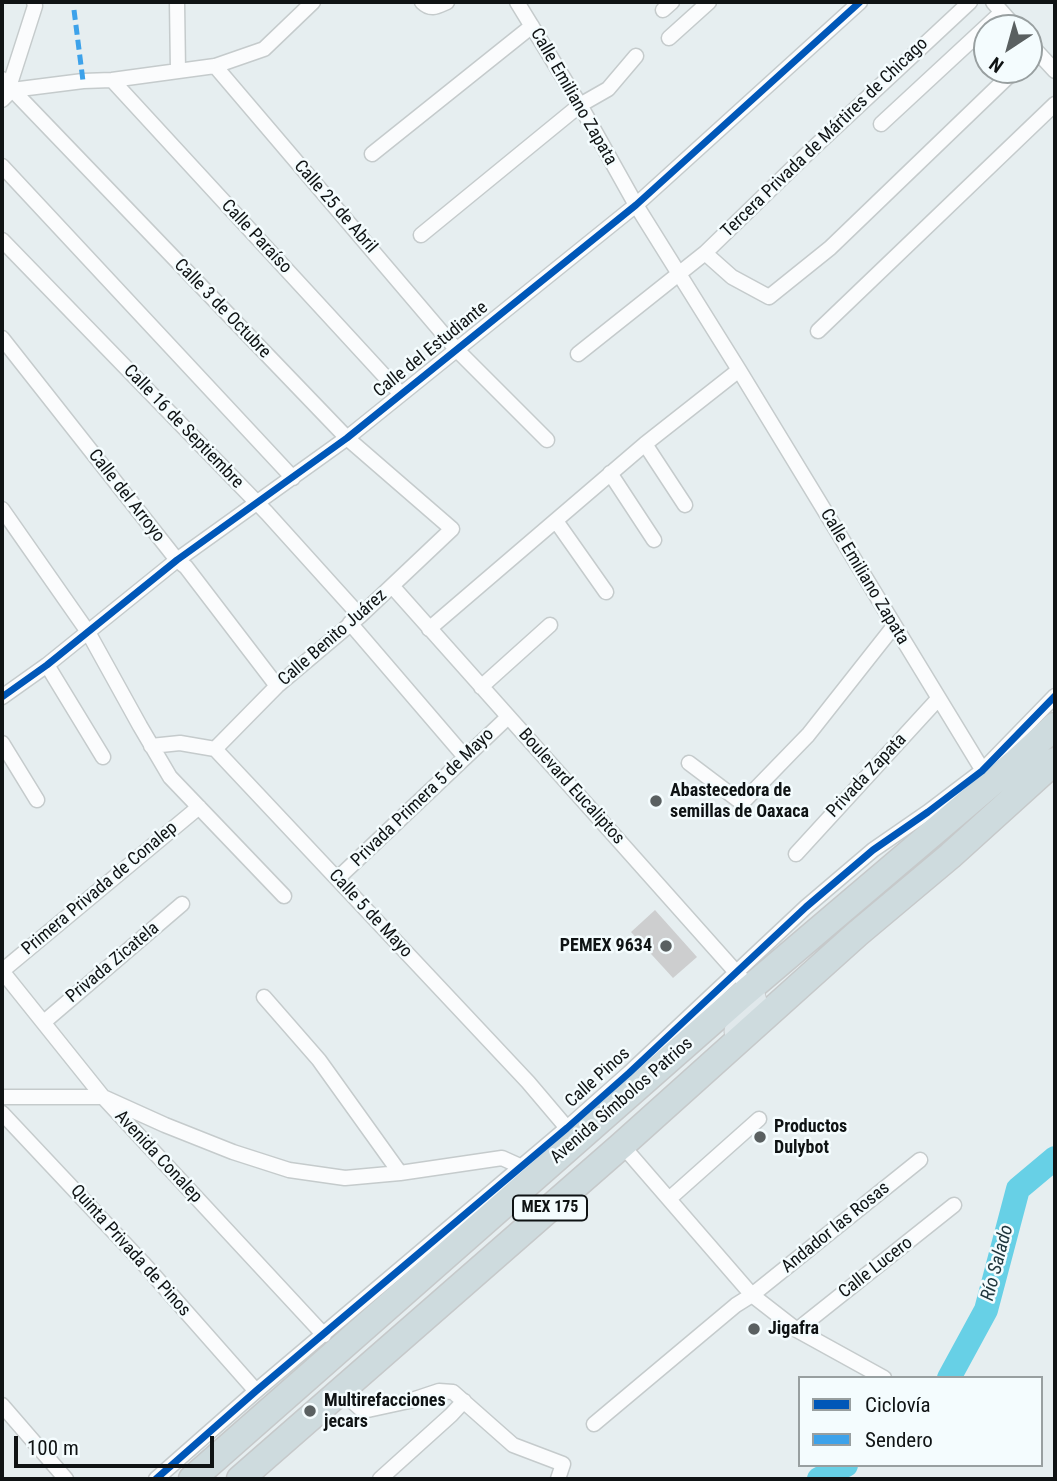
<!DOCTYPE html>
<html>
<head>
<meta charset="utf-8">
<style>
  body { margin:0 }
  #map { position:relative; width:1057px; height:1481px; overflow:hidden; background:#e6eef0; font-family:"Roboto Condensed",sans-serif }
  canvas { display:block }
  .frame { position:absolute; inset:0; border:4px solid #0f1314; pointer-events:none }
  .legend { position:absolute; left:798px; top:1376px; width:245px; height:91px; box-sizing:border-box; background:#f4fcfe; border:2px solid #989fa0; margin:0; padding:9px 12px; list-style:none; font-size:21px; color:#0f1314 }
  .legend li { display:flex; align-items:center; gap:14px; height:35px }
  .legend b { width:35px; border:2px solid #989fa0 }
  .north { position:absolute; left:973px; top:14px; width:70px; height:70px; box-sizing:border-box; background:#f4fcfe; border:2px solid #989fa0; border-radius:50%; rotate:216deg; font-size:19px; font-weight:700; line-height:28px; text-align:center; color:#0f1314 }
  .north::after { content:''; display:block; margin:auto; width:24px; height:32px; background:#5a6061; clip-path:polygon(50% 0,100% 100%,50% 72%,0 100%) }
  .scale { position:absolute; left:14px; top:1436px; width:200px; height:32px; box-sizing:border-box; border:4px solid #0f1314; border-top:0; padding-left:9px; font-size:21px; line-height:24px; white-space:nowrap; color:#0f1314; -webkit-text-stroke:5px #f4fcfe; paint-order:stroke }
</style>
</head>
<body>
<div id="map">
<canvas width="1057" height="1481"></canvas>
<div class="frame"></div>
<ul class="legend">
<li><b style="height:9px;background:#0057b8"></b>Ciclovía</li>
<li><b style="height:9px;background:#3da2ea"></b>Sendero</li>
</ul>
<div class="north">N</div>
<div class="scale">100 m</div>
</div>
<script>
const g = document.querySelector('canvas').getContext('2d');
g.lineJoin = 'round';
function strokePath(path, color, width, dash) {
  g.strokeStyle = color;
  g.lineWidth = width;
  g.lineCap = dash ? 'butt' : 'round';
  g.setLineDash(dash || []);
  g.stroke(path);
}
function paint(path, color) {
  g.fillStyle = color;
  g.fill(path, 'evenodd');
}
function write(font, color, halo, rows, align = 'center') {
  g.font = font + ' "Roboto Condensed",sans-serif';
  g.lineWidth = 5;
  g.setLineDash([]);
  g.textBaseline = 'middle';
  g.strokeStyle = halo;
  g.fillStyle = color;
  for (const [text, x, y, turn = 0] of rows) {
    g.save();
    g.translate(x, y);
    g.rotate((+turn || 0) * Math.PI / 180);
    g.textAlign = isNaN(turn) ? turn : align;
    if (halo) g.strokeText(text, 0, 0);
    g.fillText(text, 0, 0);
    g.restore();
  }
}
const river = new Path2D(`
  M949,1378L986,1310L1018,1189L1055,1158
  M819,1479L846,1465`);
const building = new Path2D(`
  M655,910L697,957L673,978L631,932Z`);
const street = new Path2D(`
  M177,2L178,71
  M422,2C431,11 438,6 447,2
  M517,2L580,105L636,205L739,370L988,779
  M993,2L1016,28
  M663,10L672,2
  M669,38L709,2
  M1029,43L1055,71
  M215,66L456,349L547,440
  M2,79L347,438L452,529L360,616L277,686L215,749
  M112,80L401,394
  M9,87L35,6L34,2
  M2,100L12,90L83,81L112,80L215,66L264,49L313,2
  M881,124L1002,12
  M372,154L532,26
  M2,166L293,478
  M421,235L580,105L608,89L636,56
  M2,240L267,513L360,616
  M705,253L732,277L769,297L830,248L1015,70
  M818,331L1055,104
  M2,338L177,560L186,567L277,686
  M578,354L705,253L808,153L970,2
  M645,444L685,505
  M610,473L654,540
  M2,509L88,632L140,726L170,777L284,896
  M556,521L606,592
  M392,586L743,980
  M350,623L465,757
  M429,629L645,444L739,370
  M47,665L103,757
  M481,687L550,625
  M2,697L47,665L177,560L347,438L636,205L860,2
  M2,743L37,800
  M151,746L180,743L215,749L528,1082L567,1128
  M689,763L742,803L808,735L894,626
  M796,854L938,699
  M337,879L508,717
  M2,971L103,1097L324,1335
  M2,971L199,807
  M264,997L319,1060L400,1173
  M44,1022L182,904
  M2,1097H103L165,1125L233,1152L289,1170L345,1178L400,1173L502,1158L522,1167
  M2,1113L143,1263L256,1391
  M622,1145L752,1295L797,1330L884,1378
  M669,1199L759,1119
  M797,1330L954,1205
  M341,1391L363,1411L409,1401L439,1391L453,1392L513,1445L563,1464L558,1479
  M2,1405L66,1479
  M594,1424L736,1305L752,1295L920,1160
  M156,1479L256,1391L567,1128L629,1073L806,907L873,850L928,812L982,771L1055,696
  M380,1479L451,1415L464,1401`);
const primary = new Path2D(`
  M736,1031C753,1015 762,1012 750,988`);
const highway = new Path2D(`
  M192,1479L742,995L1015,763L1055,726
  M240,1479L622,1145L857,934L950,856L1055,761`);
const quiet = new Path2D(`
  M74,10L83,81`);
const cycleway = new Path2D(`
  M2,697L47,665L177,560L347,438L636,205L860,2
  M156,1479L256,1391L567,1128L629,1073L806,907L873,850L928,812L982,771L1055,696`);
const markers = [
  [656,801,7,"#5a6061"],
  [666,946,7,"#5a6061"],
  [760,1137,7,"#5a6061"],
  [754,1329,7,"#5a6061"],
  [310,1411,7,"#5a6061"]
];
const shields = [
  [550,1208,74]
];
const shieldNames = [
  ["MEX 175",550,1208]
];
const streetNames = [
  ["Calle Emiliano Zapata",573,97,60],
  ["Tercera Privada de Mártires de Chicago",825,138,-44],
  ["Calle 25 de Abril",335,207,49],
  ["Calle Paraíso",256,237,47],
  ["Calle 3 de Octubre",222,309,46],
  ["Calle del Estudiante",431,350,-39],
  ["Calle 16 de Septiembre",183,427,46],
  ["Calle del Arroyo",126,496,52],
  ["Calle Emiliano Zapata",864,577,59],
  ["Calle Benito Juárez",333,638,-41],
  ["Privada Zapata",867,776,-47],
  ["Boulevard Eucaliptos",571,787,48],
  ["Privada Primera 5 de Mayo",423,798,-44],
  ["Primera Privada de Conalep",100,889,-40],
  ["Calle 5 de Mayo",370,914,47],
  ["Privada Zicatela",113,963,-40],
  ["Calle Pinos",598,1078,-42],
  ["Avenida Símbolos Patrios",622,1101,-41],
  ["Avenida Conalep",158,1157,47],
  ["Andador las Rosas",836,1228,-39],
  ["Quinta Privada de Pinos",130,1251,48],
  ["Calle Lucero",876,1268,-38]
];
const poiNames = [
  ["Abastecedora de",670,791],
  ["semillas de Oaxaca",670,812],
  ["PEMEX 9634",652,946,"right"],
  ["Productos",774,1127],
  ["Dulybot",774,1148],
  ["Jigafra",768,1329],
  ["Multirefacciones",324,1401],
  ["jecars",324,1422]
];
const waterNames = [
  ["Río Salado",998,1263,-75]
];
strokePath(river, '#67d0e6', 24);
paint(building, '#cdcecf');
strokePath(street, '#c5cbcc', 17);
strokePath(primary, '#c6c9ca', 25);
strokePath(highway, '#c6c9ca', 29);
strokePath(street, '#fbfcfd', 14);
strokePath(primary, '#e0e8eb', 23);
strokePath(highway, '#cedbde', 26);
strokePath(quiet, '#3da2ea', 5, [10, 5]);
strokePath(cycleway, '#0057b8', 7);
for (const [x, y, r, color] of markers) {
  const dot = new Path2D();
  dot.arc(x, y, r, 0, 2 * Math.PI);
  g.fillStyle = color;
  g.fill(dot);
  strokePath(dot, '#f4fcfe', 2.5);
}
for (const [x, y, w] of shields) {
  const box = new Path2D();
  box.roundRect(x - w / 2, y - 12.5, w, 25, 5);
  g.fillStyle = '#f4fcfe';
  g.fill(box);
  strokePath(box, '#0f1314', 2);
}
write('bold 16px', '#0f1314', null, shieldNames);
write('18px', '#0f1314', '#f4fcfe', streetNames);
write('bold 18px', '#0f1314', '#f4fcfe', poiNames, 'left');
write('italic 19px', '#1f363d', '#f4fcfe', waterNames);
</script>
</body>
</html>
